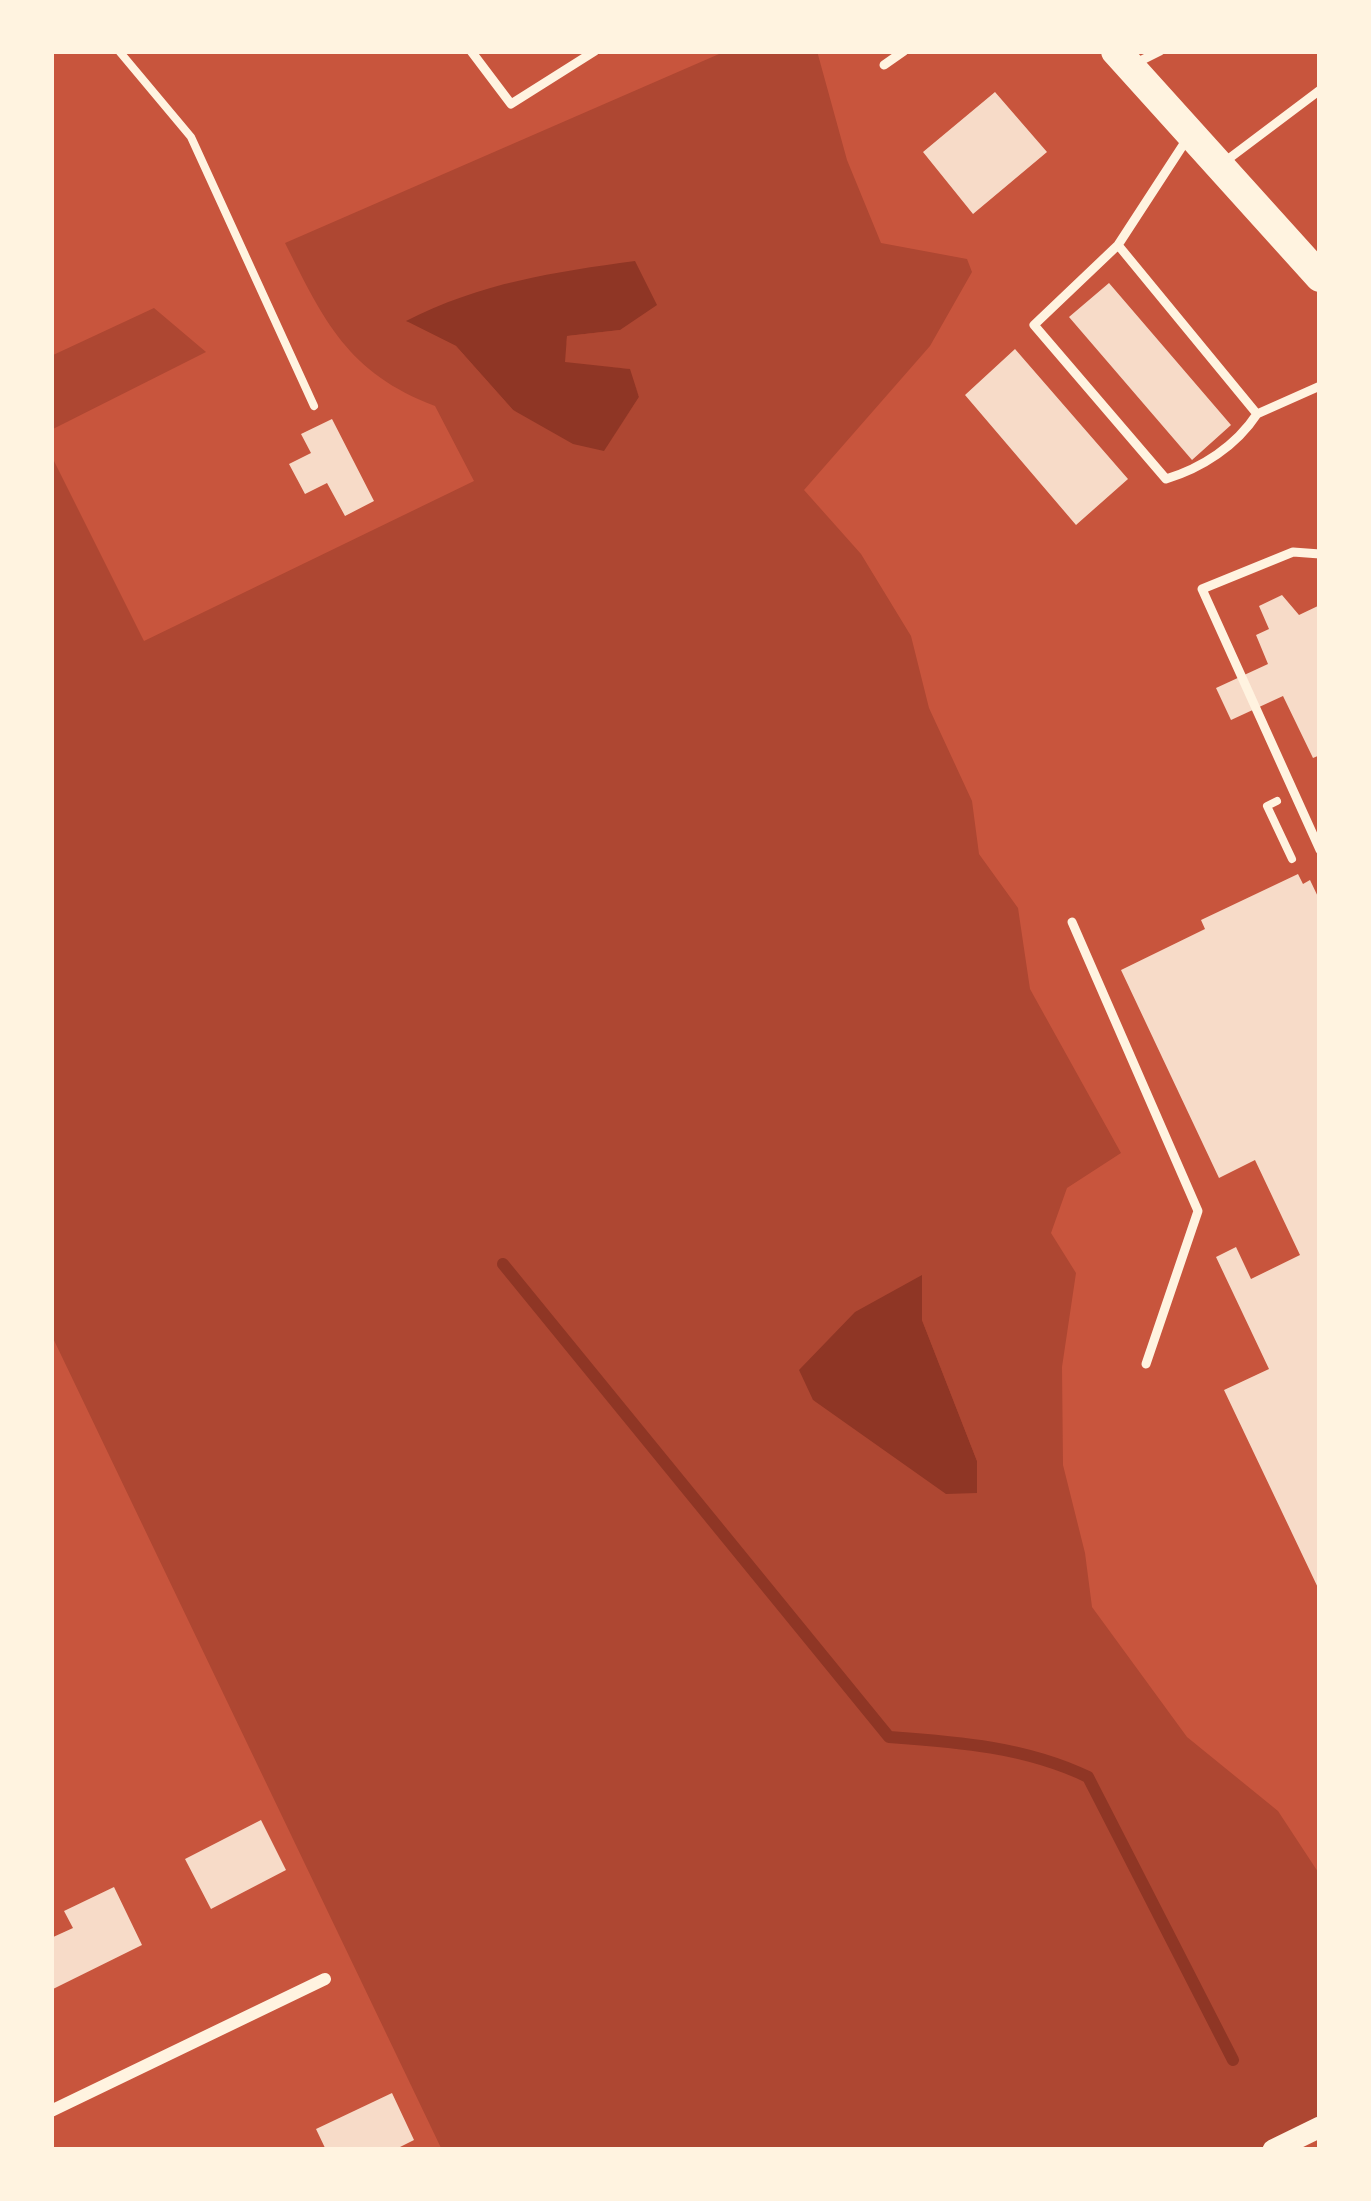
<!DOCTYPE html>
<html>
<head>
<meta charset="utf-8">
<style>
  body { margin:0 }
  #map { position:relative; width:1371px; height:2201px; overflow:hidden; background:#c8553d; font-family:"Varela Round",sans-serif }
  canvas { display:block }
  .frame { position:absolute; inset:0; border:54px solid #fff3e0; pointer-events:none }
</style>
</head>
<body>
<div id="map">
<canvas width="1371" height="2201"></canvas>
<div class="frame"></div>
</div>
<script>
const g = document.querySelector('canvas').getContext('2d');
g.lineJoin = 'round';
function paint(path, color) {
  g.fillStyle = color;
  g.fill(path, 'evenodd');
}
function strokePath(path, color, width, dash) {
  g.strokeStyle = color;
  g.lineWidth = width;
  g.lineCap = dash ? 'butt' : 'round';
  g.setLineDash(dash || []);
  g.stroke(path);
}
const green = new Path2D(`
  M726,51H817L847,160L881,243L967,259L972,272L930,346L804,490L861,554L911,636L929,708L972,801L979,854L1018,908L1030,989L1121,1153L1067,1188L1051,1233L1076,1273L1062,1367L1063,1465L1085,1553L1092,1607L1187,1737L1278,1811L1320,1875V2127L1273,2150H442L51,1334V455L144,641L474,481L435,406C348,373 324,321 285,243ZM408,322L620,330L567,336L564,363L629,369L639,397L604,450L513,410L456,346ZM922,1320L977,1461L813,1400Z
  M154,308L206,352L51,430V356Z`);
const water = new Path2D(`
  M635,261L657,305L620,330L567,336L565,362L630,369L639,397L604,451L573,444L513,410L456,346L406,321C480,283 554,272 635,261Z
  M922,1275V1320L977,1461V1493L946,1494L813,1400L799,1370L855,1312Z`);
const stream = new Path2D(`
  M503,1264L889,1737C958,1742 1026,1747 1088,1777L1233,2060`);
const building = new Path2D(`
  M995,92L1047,152L973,214L923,152Z
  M1109,283L1231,425L1192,460L1069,317Z
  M1015,349L1128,479L1076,525L965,395Z
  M332,419L374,501L345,516L327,483L305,494L289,464L311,453L301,434Z
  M1282,595L1299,615L1320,605V755L1313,758L1283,696L1231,720L1216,688L1268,664L1256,635L1269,629L1259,606Z
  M1298,874L1303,884L1310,880L1320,901V1592L1224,1390L1269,1369L1216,1257L1236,1247L1251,1279L1300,1255L1255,1160L1219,1178L1121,970L1205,929L1201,920Z
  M261,1820L286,1870L211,1909L185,1859Z
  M114,1887L142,1945L51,1990V1938L73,1928L64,1911Z
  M392,2093L414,2140L394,2150H326L316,2129Z`);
const path = new Path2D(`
  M119,51L191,137L314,406
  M1277,801L1267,806L1292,859`);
const service = new Path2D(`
  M471,51L511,104L595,51
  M1134,64L1160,51
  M884,65L904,51
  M1187,139L1118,245L1257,414L1320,386
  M1223,163L1320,90
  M1118,245L1034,325L1166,479C1202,468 1236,446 1257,414
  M1320,554L1293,552L1202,589L1320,850
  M1072,922L1198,1211L1146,1364`);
const minor = new Path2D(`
  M51,2111L325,1979`);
const tertiary = new Path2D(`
  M1273,2150L1320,2127`);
const primary = new Path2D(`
  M1116,51L1320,277`);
paint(green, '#ae4732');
paint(water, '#8f3625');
strokePath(stream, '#8f3625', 12);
paint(building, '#f7dbc8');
strokePath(path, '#fff3e0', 8);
strokePath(service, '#fff3e0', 9);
strokePath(minor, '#fff3e0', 12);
strokePath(tertiary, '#fff3e0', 21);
strokePath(primary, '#fff3e0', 30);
</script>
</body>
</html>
